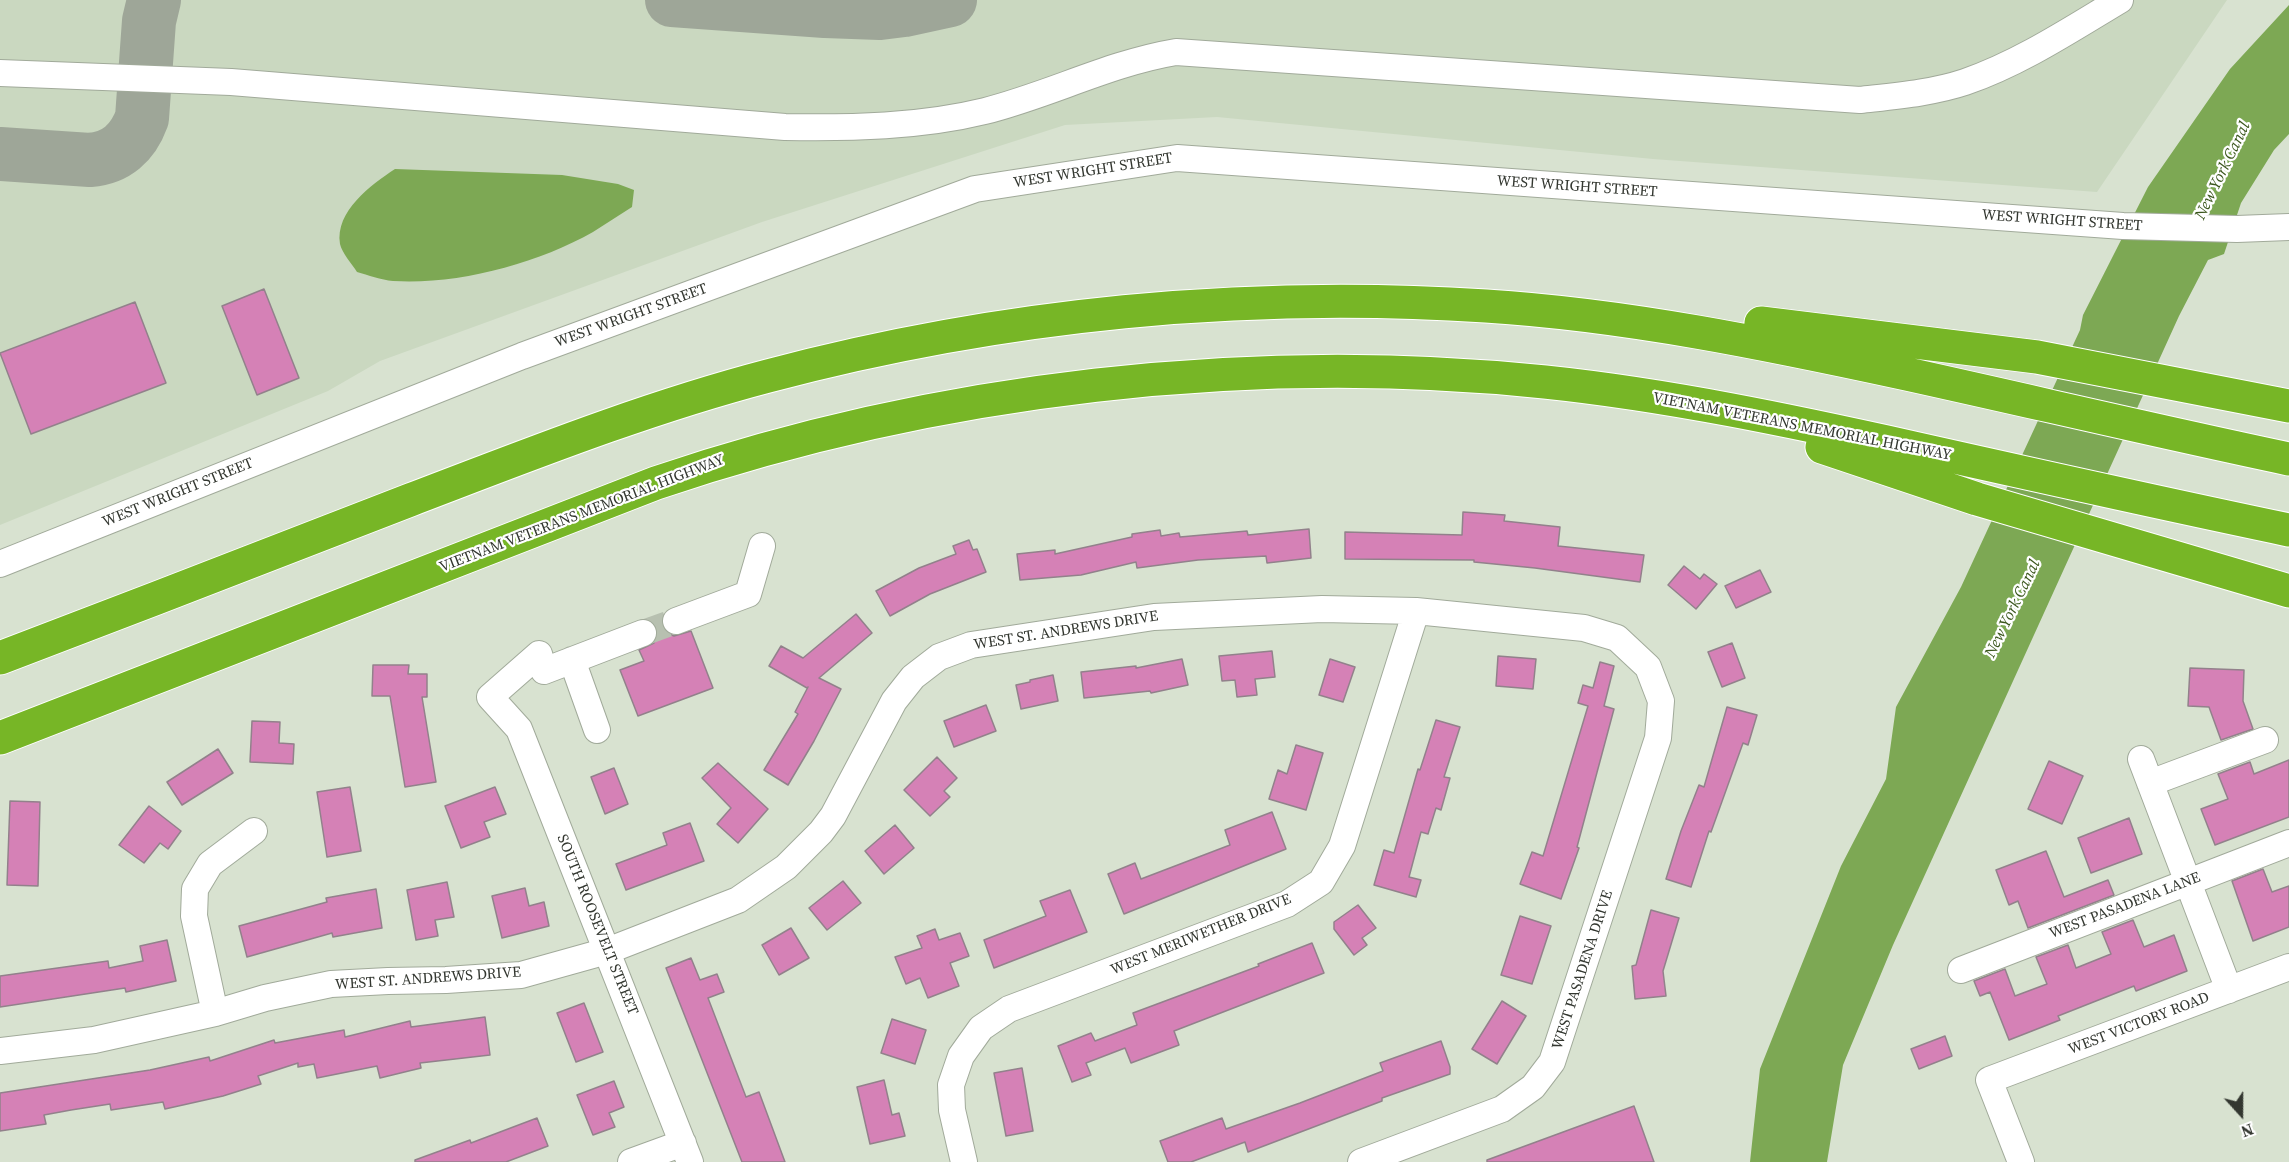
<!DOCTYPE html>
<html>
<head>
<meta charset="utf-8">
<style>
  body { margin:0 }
  #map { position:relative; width:2289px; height:1162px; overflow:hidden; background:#d8e2d0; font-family:"Source Serif 4",serif }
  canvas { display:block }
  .north { position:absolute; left:2211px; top:1084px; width:60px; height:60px; -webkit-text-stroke:4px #fff; paint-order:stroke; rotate:159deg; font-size:16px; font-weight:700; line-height:24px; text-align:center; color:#333730 }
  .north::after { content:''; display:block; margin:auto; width:21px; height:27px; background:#333730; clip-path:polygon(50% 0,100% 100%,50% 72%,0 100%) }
</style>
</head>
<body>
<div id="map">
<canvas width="2289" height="1162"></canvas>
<div class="north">N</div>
</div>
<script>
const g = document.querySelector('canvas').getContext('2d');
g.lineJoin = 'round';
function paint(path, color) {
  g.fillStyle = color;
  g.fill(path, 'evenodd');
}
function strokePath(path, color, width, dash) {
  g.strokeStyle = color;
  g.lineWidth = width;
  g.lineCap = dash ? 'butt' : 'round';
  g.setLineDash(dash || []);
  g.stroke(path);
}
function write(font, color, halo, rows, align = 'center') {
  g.font = font + ' "Source Serif 4",serif';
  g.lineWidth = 4.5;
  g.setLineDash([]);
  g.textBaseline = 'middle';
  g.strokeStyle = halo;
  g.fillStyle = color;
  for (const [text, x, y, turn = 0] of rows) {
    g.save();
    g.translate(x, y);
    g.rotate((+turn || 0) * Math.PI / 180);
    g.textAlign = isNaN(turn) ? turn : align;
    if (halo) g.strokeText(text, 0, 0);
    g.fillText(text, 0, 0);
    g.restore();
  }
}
const built = new Path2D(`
  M0,0H2227L2097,192L1653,159L1217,117L1065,125L762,222L380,361L328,391L0,525Z`);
const water = new Path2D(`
  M2289,5V134L2274,150L2241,203L2224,254L2208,260L2179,316L1893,945L1843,1065L1827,1162H1750L1760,1069L1841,866L1886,779L1896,707L1961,587L2080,330L2083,315L2148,187L2230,69Z
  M395,169L562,175L618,184L634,190L632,207C619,215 606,224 593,232C536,264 458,285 393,281C381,280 368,275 357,272C352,264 342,253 340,244C335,211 371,185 395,169Z`);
const taxiway = new Path2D(`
  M672,0L825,11L880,13L904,10L950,0
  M0,154L90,160C116,158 133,143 142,118L149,21L154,0`);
const building = new Path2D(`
  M264,289L299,378L257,395L222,306Z
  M135,302L166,383L31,434L0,353Z
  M1463,512L1505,515L1504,521L1560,527L1558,546L1644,555L1640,582L1535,568L1474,562V560L1345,559V532L1462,535Z
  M1309,529L1311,558L1267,563L1266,556L1198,560L1137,568L1136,562L1081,575L1020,580L1017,554L1055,550V554L1132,537V534L1160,530L1161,536L1179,533L1180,537L1247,531L1248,535Z
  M969,540L973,550L977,549L986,572L930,594L890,616L876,591L919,568L956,554L953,546Z
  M1684,566L1700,579L1704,574L1717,584L1696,609L1668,585Z
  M1760,570L1771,592L1736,608L1725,586Z
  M856,614L872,633L819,678L841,689L814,741L788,785L764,770L798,714L795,712L808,687L807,688L769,666L781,646L803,658Z
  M663,615L662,626L667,633L674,636L691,631L713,688L638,716L620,670L644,661L639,650L654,643L658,635L657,627L650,620Z
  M1732,643L1745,678L1722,687L1708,652Z
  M1272,651L1275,677L1255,679L1257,695L1237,697L1235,680L1222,681L1219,656Z
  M1498,656L1536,659L1533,689L1496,686Z
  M1182,659L1188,685L1151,693L1150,691L1084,698L1081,672L1136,666V668Z
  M1330,659L1355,667L1343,702L1319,695Z
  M1600,662L1614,666L1604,706L1614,709L1577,847L1579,848L1561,899L1520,884L1532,852L1543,856L1588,706L1578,703L1583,685L1593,688Z
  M373,665H409L408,674H427V697H422L436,782L405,787L390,696H372Z
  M2190,668L2244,670L2243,701L2253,729L2221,740L2209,707L2188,706Z
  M1053,675L1058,701L1021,709L1016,685L1030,682V680Z
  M986,705L996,731L954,747L944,721Z
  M1727,707L1757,715L1748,745L1743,743L1711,832L1709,831L1691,887L1666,879L1681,831L1699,785L1704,787Z
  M1436,720L1460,727L1444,777L1450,778L1441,810L1436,808L1428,834L1421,832L1409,877L1421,880L1416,897L1374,885L1384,850L1394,853L1418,769L1420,770Z
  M252,721L280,722L279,743L294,744L293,764L250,762Z
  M1296,745L1323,753L1306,810L1269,799L1278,770L1287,774Z
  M218,749L233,773L182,805L167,782Z
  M937,757L957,778L944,791L950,797L930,816L904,790Z
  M2289,760V817L2215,845L2201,809L2228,799L2218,774L2250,762L2254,774Z
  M2049,761L2083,776L2062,824L2028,809Z
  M718,763L768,809L738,843L717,824L731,808L702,778Z
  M614,768L628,804L605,814L591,777Z
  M350,787L361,851L327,857L317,792Z
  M495,787L506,814L484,822L490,837L461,848L445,806Z
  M10,801L40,802L38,886L7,885Z
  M149,806L181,831L168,849L160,843L144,863L119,845Z
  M1272,812L1286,849L1124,914L1108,874L1135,863L1141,879L1230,845L1225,830Z
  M2129,818L2142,854L2091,873L2078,838Z
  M690,823L704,861L626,890L616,864L667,845L663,833Z
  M895,825L914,848L884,874L865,851Z
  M2046,851L2064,897L2108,880L2114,895L2028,928L2018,901L2009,905L1996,870Z
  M2263,869L2272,892L2289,886V927L2253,941L2232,881Z
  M843,881L861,903L827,930L809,908Z
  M447,882L454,917L435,920L438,936L416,940L407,890Z
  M525,888L529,906L544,902L549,926L502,938L492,896Z
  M376,889L382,928L333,937L332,933L247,957L239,926L327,902L326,898Z
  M1070,890L1087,932L994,968L984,940L1046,916L1040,901Z
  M1358,905L1376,928L1362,938L1367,945L1354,955L1334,929V922Z
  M1651,910L1679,918L1663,971L1666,996L1635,999L1632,966L1636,965Z
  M1520,916L1551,926L1532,984L1501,975Z
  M2133,920L2144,947L2174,935L2187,971L2136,991L2134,986L2058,1016L2060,1020L2009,1040L1990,992L1980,996L1974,981L2005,969L2015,996L2047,984L2036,957L2068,945L2076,968L2111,954L2102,932Z
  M791,928L809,958L779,975L762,945Z
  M935,929L939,940L960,933L969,956L950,963L959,986L928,998L920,978L906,984L895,957L922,948L917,936Z
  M167,940L176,981L126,992L125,988L0,1007V976L108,961L109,968L143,961L140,946Z
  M1312,943L1324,973L1174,1031L1179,1045L1131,1063L1125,1048L1086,1063L1091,1075L1072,1082L1058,1046L1091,1033L1095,1041L1137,1025L1133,1013L1259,966L1258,964Z
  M691,958L700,980L717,974L724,992L708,998L746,1097L759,1092L785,1162H742L666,968Z
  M1502,1001L1526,1016L1497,1064L1472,1049Z
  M584,1003L603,1052L576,1062L557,1013Z
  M485,1017L490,1055L420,1063L421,1068L380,1078L377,1066L317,1078L314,1064L298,1067V1063L258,1076L261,1084L223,1096L165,1109L163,1102L111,1110L110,1104L71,1110L44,1115L46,1124L0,1131V1093L150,1070L209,1057L210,1061L274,1040L275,1043L344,1030L345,1037L410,1021L411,1027Z
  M892,1019L926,1030L915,1064L881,1053Z
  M1945,1036L1952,1056L1919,1069L1911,1049Z
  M1441,1041L1450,1067V1074L1382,1098V1101L1248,1152L1245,1142L1191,1162H1168L1160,1141L1222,1118L1226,1129L1300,1103L1383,1071L1380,1063Z
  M1022,1068L1033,1131L1006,1136L994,1073Z
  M884,1080L892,1115L899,1113L905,1136L870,1144L857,1087Z
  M614,1081L624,1107L609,1113L615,1127L593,1135L577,1095Z
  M1634,1106L1654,1162H1487V1160Z
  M537,1118L548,1146L506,1162H415V1160L470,1140L471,1143Z`);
const minorTunnel = new Path2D(`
  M643,633L676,621`);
const minor = new Path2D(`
  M0,73L231,82L785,127C851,128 920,127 985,111C1049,95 1110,63 1176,52L1860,100C1895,96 1932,93 1965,82C2020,63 2070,30 2120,0
  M0,564L522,356L975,189L1177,158L2123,226L2237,229L2289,227
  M676,621L748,594L762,546
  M643,633L544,671L539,654L490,697L519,729L690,1162
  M572,660L597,730
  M2141,759L2229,990
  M2150,783L2265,740
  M1961,970L2289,843
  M215,1013L194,916L195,889L210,864L254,831
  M0,1051L94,1040L215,1013L265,998L331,984L388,981L446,980L521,975L607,951L738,900L786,867L821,832L833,816L894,701L913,677L939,657L971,645L1154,617L1322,609L1416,611L1584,628L1617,638L1648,667L1661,701L1658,738L1552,1062L1533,1087L1502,1109L1361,1162
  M631,1162L683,1143
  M964,1162L952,1110L951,1085L961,1056L981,1028L1009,1009L1287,904L1321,882L1342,846L1416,611
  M2021,1162L1989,1080L2289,967`);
const highway = new Path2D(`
  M1761,323L2037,357L2289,406
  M1822,447L1977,499L2289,591
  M0,658C137,606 273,553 410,500C528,455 646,408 768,376C1001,314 1246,290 1486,306C1628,315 1768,344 1907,374C2034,402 2161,432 2289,459
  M0,738L656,483C936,388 1251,351 1545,382C1669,395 1792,421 1914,448C2039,476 2164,504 2289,530`);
const streetNames = [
  ["WEST WRIGHT STREET",1093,171,-9],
  ["WEST WRIGHT STREET",1577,187,4],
  ["WEST WRIGHT STREET",2062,221,4],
  ["WEST WRIGHT STREET",631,316,-20],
  ["VIETNAM VETERANS MEMORIAL HIGHWAY",1802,427,11],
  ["WEST WRIGHT STREET",178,493,-22],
  ["VIETNAM VETERANS MEMORIAL HIGHWAY",582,514,-21],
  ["WEST ST. ANDREWS DRIVE",1066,631,-9],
  ["WEST PASADENA LANE",2125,906,-21],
  ["SOUTH ROOSEVELT STREET",597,925,68],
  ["WEST MERIWETHER DRIVE",1201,935,-22],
  ["WEST PASADENA DRIVE",1583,970,-72],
  ["WEST ST. ANDREWS DRIVE",428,979,-4],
  ["WEST VICTORY ROAD",2139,1024,-21]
];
const waterNames = [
  ["New York Canal",2223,171,-64],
  ["New York Canal",2013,609,-64]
];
paint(built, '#cad8c0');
paint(water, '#7da854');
strokePath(taxiway, '#9ea698', 54);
paint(building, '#d581b6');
strokePath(building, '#92818b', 1.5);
strokePath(minorTunnel, '#b7c0b0', 26, [26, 13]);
strokePath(minor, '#a1aa9a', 28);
strokePath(highway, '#fff', 35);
strokePath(minor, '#fff', 26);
strokePath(highway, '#77b626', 33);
write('15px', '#333730', '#fff', streetNames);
write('italic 16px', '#3b571d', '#fff', waterNames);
</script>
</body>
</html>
